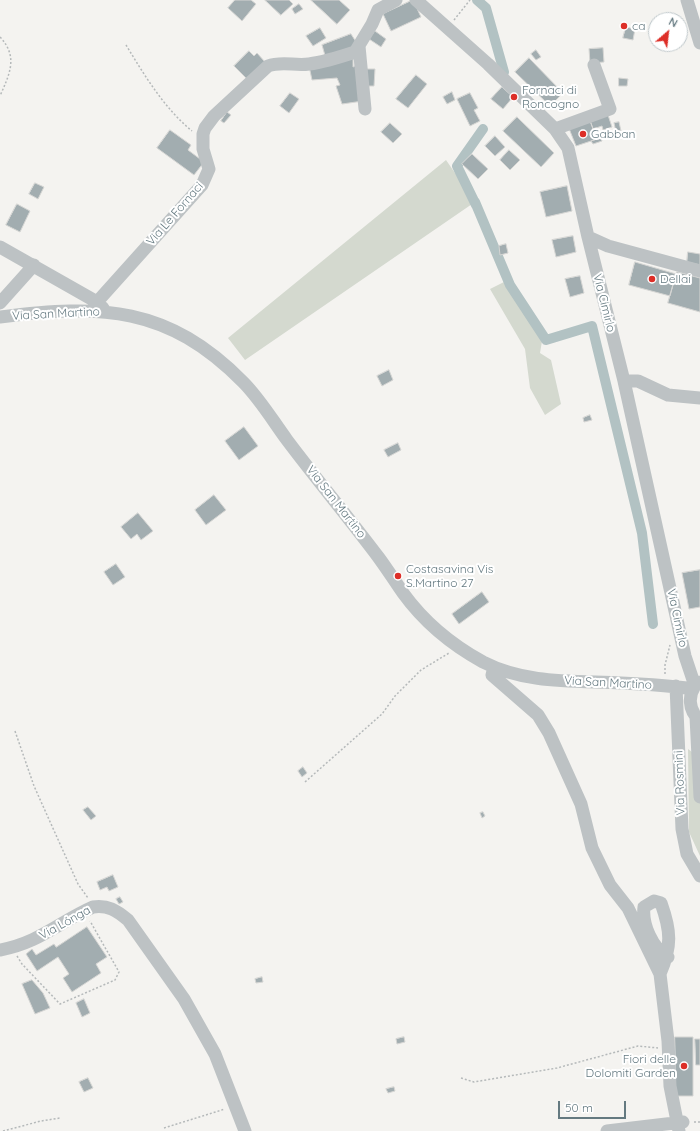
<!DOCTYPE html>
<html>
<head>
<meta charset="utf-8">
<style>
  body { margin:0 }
  #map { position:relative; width:700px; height:1131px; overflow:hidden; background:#f4f3f0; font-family:Quicksand,sans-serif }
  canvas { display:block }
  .north { position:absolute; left:648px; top:12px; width:40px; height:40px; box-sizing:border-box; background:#fff; border:1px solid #c1c9cc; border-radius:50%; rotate:28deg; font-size:11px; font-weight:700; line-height:16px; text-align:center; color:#647980 }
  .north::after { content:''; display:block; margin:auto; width:14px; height:18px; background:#dd2e27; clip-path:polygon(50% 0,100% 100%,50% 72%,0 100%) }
  .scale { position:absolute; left:558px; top:1101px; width:68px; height:18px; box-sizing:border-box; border:2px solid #647980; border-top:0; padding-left:5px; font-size:12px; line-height:14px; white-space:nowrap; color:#647980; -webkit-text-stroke:3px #fff; paint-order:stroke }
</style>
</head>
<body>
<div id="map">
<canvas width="700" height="1131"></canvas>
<div class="north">N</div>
<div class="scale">50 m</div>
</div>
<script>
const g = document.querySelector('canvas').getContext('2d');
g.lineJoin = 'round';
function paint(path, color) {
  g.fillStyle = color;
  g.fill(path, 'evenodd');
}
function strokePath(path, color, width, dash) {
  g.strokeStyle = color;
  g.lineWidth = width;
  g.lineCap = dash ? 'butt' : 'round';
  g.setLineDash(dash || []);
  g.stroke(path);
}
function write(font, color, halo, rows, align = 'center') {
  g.font = font + ' Quicksand,sans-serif';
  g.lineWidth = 4;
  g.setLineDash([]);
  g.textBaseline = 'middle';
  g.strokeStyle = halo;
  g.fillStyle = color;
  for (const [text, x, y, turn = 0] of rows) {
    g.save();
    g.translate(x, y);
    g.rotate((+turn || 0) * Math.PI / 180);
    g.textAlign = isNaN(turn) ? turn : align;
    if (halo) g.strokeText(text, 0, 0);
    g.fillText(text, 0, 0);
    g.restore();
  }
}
const green = new Path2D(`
  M446,160L475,202L245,360L228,338Z
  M508,280L543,335L540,353L551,360L561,404L545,415L530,388L525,349L490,289Z
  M688,749L700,758V856L689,832Z`);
const canal = new Path2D(`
  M477,0L486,8L504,72
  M475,202L510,285L546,340L592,326L642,533L653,624
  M476,205L457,166L483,129`);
const building = new Path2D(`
  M235,0H251L256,4L242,21L228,8Z
  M265,0H289L293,4L281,15Z
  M311,0H339L350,10L337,24Z
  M413,0L421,17L391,31L383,14Z
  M299,4L303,9L295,14L292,9Z
  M622,23L626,24L625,28L622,27Z
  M626,27L635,29L633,40L623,38Z
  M320,28L326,38L313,46L306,36Z
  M375,31L386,39L381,47L369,39Z
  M351,34L358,45L326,59L322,45Z
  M603,48L604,62L590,63L589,49Z
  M536,50L541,57L536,60L531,54Z
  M249,51L254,56L257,53L265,62L247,79L234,66Z
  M353,57V67L358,65L363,101L342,104L336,86L340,85L337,78L312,80L309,66Z
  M529,58L563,93L550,106L515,72Z
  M365,69H375L374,86H364Z
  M416,75L427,84L408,108L396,99Z
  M619,78L628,79L627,86H619Z
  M502,87L513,97L503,109L491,99Z
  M452,92L455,100L447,104L443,97Z
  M290,93L299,99L289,113L280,106Z
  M470,93L478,108L474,110L480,121L470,126L457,99Z
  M227,112L231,115L224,123L221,121Z
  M607,112L612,127L603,130L602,126L593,129L589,118Z
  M517,117L554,153L541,167L503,131Z
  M589,118L597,139L576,146L568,126Z
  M619,122L621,131L616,132L614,123Z
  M390,123L402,134L393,143L381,132Z
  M597,128L602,141L593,144L591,141L597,139L593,129Z
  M170,130L191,145L188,150L204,162L194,175L157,148Z
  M495,136L505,147L495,156L485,146Z
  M509,150L520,160L510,170L500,160Z
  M472,154L488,169L478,179L462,164Z
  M35,183L44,187L38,199L29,194Z
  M567,186L572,211L546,217L540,192Z
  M17,204L30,211L20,232L6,225Z
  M573,236L576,252L556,257L552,240Z
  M506,244L508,253L500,255L499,246Z
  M688,252L700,254V265L687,262Z
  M635,262L676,274L670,296L629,285Z
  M677,272L700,278V312L668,303Z
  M580,276L584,293L570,297L565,279Z
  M389,370L393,380L382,386L377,376Z
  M590,415L592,420L584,422L583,418Z
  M244,427L258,446L239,460L225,441Z
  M398,443L401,450L388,457L384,450Z
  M214,495L226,510L206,525L195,510Z
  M138,513L153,531L141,540L137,534L131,539L121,527Z
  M116,564L125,577L113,585L104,572Z
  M700,570V607L689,609L682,573Z
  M482,592L489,602L459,624L452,614Z
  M303,767L307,773L302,777L298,771Z
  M88,807L96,816L91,820L83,810Z
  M483,812L485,816L482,818L480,813Z
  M113,875L118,887L109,891L107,887L100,890L97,882Z
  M120,897L123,902L119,904L116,899Z
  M87,927L107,957L96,964L101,973L72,992L63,978L69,974L58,957L37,971L26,954L32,949L36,955L54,944L56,947Z
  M262,977L263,982L256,983L255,979Z
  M32,980L43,993L50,1008L35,1014L22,984Z
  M84,999L90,1013L82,1017L76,1003Z
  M404,1037L405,1042L397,1044L396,1039Z
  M675,1037H693V1096H676Z
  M695,1039H700V1065H696Z
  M88,1078L93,1088L84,1092L79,1082Z
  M394,1087L395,1091L388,1093L386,1089Z`);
const path = new Path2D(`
  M454,20L470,0
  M0,37C19,57 9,75 0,96
  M126,45C145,76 164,108 192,131
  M665,674V665L670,645
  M15,731L34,786L78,884L88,898
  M305,782L382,714L395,696L421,670L449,653
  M17,956L22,964L60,1004L115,980L119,972L90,921
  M461,1078L474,1082L557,1068L638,1046L658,1048
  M694,1122H700
  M164,1128L225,1109
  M3,1131L41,1121L60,1118`);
const minor = new Path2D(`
  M416,0L488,64L555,129L568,148L588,237L624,381L685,656L695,686
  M687,0L700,43
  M359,46L365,109
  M555,129L610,109L594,65
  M588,237L608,246L700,271
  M0,247L97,302L103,308
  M97,302L202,185L209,169L203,149V134L205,128L214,116L268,66C281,61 295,66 309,64C325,62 340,57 355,52L372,24L378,10L396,0
  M0,303L34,265
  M0,317C101,304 168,306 243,382C260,399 273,421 287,440C317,480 349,518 379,558C387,569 395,581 403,593C424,622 452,645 483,662C518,680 556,681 595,682C628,683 661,684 693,689
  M624,381H638L668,395L700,398
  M494,667L492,675L538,715L549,733L581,804L592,848L610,885L628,908L660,974L668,1041L670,1086L679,1131
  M698,682C687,694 688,710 700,721
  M676,686L682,829L687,854L700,876
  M696,717L700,797
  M0,950C39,943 59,922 93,907C108,905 116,910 128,920L184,999L215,1054L245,1131
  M660,974C672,946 671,931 661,903L654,901L644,907C642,924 652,948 668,957
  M607,1131L683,1122`);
const markers = [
  [624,26,4,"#dd2e27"],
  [514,97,4,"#dd2e27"],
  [583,134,4,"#dd2e27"],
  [652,279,4,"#dd2e27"],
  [398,576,4,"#dd2e27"],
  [684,1066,4,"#dd2e27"]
];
const poiNames = [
  ["ca",632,26],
  ["Fornaci di",522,90],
  ["Roncogno",522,104],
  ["Gabban",591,134],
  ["Dellai",660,279],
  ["Costasavina Vis",406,569],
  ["S.Martino 27",406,583],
  ["Fiori delle",676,1059,"right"],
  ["Dolomiti Garden",676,1073,"right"]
];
const streetNames = [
  ["Via Le Fornaci",175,214,-49],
  ["Via Cimirlo",604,303,76],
  ["Via San Martino",56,314,-3],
  ["Via San Martino",336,502,52],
  ["Via Cimirlo",677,618,78],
  ["Via San Martino",608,683,3],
  ["Via Rosmini",680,783,-92],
  ["Via Lónga",65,923,-29]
];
paint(green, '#d4d9cf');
strokePath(canal, '#b2c2c3', 10);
paint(building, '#a2adb0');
strokePath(building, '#d5d5d3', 1);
strokePath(path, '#b5b9ba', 1.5, [2, 2]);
strokePath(minor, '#bdc2c4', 13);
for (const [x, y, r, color] of markers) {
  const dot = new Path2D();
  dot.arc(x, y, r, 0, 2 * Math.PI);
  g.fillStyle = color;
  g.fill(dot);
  strokePath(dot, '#fff', 1.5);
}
write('12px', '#647980', '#fff', poiNames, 'left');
write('12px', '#647980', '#fff', streetNames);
</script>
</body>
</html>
